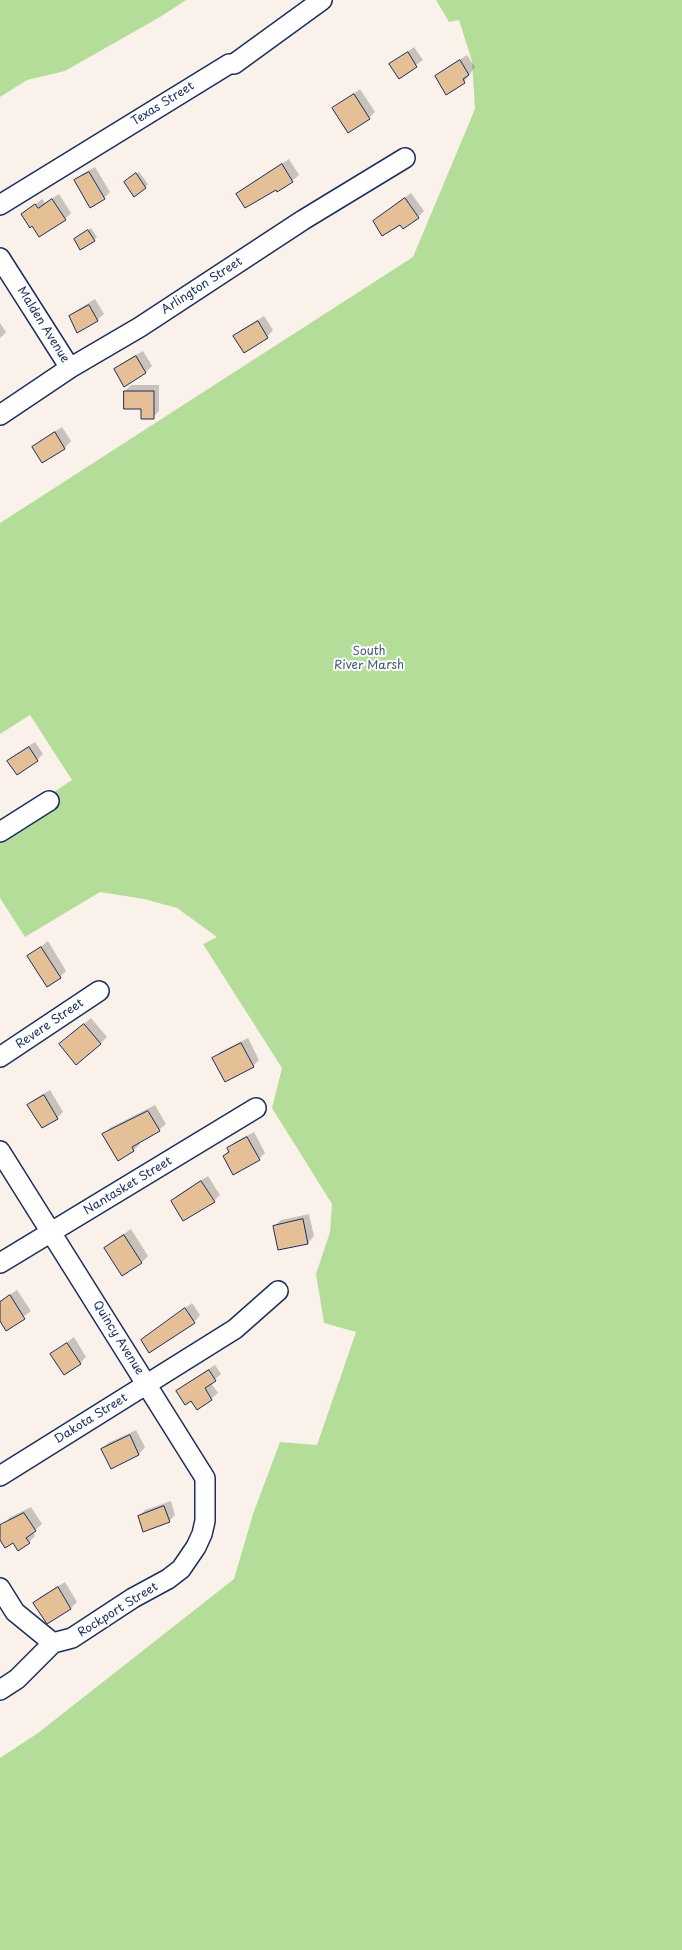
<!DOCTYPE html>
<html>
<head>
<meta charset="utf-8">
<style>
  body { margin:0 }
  canvas { display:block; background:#faf2ea }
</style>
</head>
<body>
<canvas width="682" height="1950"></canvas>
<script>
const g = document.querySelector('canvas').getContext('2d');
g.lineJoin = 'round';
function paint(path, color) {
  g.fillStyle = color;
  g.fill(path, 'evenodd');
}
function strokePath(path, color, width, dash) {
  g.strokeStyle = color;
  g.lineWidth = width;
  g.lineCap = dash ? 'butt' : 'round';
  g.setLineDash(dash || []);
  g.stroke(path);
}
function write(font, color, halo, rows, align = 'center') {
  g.font = font + ' "Playpen Sans",sans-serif';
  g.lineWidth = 4;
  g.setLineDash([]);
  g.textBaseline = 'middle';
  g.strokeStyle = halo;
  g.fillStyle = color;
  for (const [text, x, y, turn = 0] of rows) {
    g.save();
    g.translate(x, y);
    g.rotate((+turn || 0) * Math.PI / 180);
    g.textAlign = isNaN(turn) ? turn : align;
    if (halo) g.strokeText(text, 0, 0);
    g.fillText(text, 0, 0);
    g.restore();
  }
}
const green = new Path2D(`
  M0,0H186L160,17L65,71L27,80L0,97Z
  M436,0H682V1950H0V1758L38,1733L234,1579L253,1514L280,1442L317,1445L356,1332L324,1323L316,1274L330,1232L332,1204L272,1108L282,1068L203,944L217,937L177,908L144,899L100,892L25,937L0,898V827L72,780L30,715L0,734V523L413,257L475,109L472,61L459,20L449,22Z`);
const shadow = new Path2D(`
  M414,47L423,60L399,77L391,64Z
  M467,55L475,67L464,82L436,76L443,70Z
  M360,89L375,112L369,118L334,108Z
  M289,159L299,175L292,181L276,188L238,194L244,188Z
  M95,167L110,192L104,198L76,181L82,174Z
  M139,172L148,184L145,187L128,179Z
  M411,193L424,211L418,217L403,228L400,223L374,221Z
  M59,194L71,213L65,219L33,224L23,214L42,199L45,203Z
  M91,228L97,237L94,240L75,239Z
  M95,299L104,314L97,320L71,316L77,310Z
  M264,316L273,330L267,337L235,336L241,330Z
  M0,323L6,332L0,338Z
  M143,351L152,366L146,372L124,385L115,370L122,363Z
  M131,385H159V411L153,417L125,391Z
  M62,427L71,441L65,448L43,462L34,447L40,441Z
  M35,742L43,754L37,760L9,761L15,755Z
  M48,941L66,971L60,977L29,956Z
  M91,1018L107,1037L100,1044H60Z
  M248,1038L259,1060L253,1066L214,1059L220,1052Z
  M50,1090L63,1112L57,1118L29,1105L35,1099Z
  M155,1105L166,1124L159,1130L139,1142L140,1144L134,1150L119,1159L104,1135L110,1128Z
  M254,1132L265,1153L259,1159L224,1156L235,1142Z
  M208,1176L220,1195L214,1201H172L178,1195Z
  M309,1214L314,1236L308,1243L274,1226L281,1220Z
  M131,1229L148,1256L142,1262L123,1274L106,1248L112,1242Z
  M17,1290L31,1311L6,1329L0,1319V1301Z
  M192,1303L200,1315L194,1322L143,1340Z
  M74,1337L86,1357L80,1363L52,1354Z
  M215,1365L221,1374L211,1383L218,1393L211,1399H191L178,1391L184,1385Z
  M136,1430L145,1447L139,1454L111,1467L102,1449L108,1443Z
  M171,1501L175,1515L169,1521L139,1516L145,1510Z
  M31,1507L42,1524L33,1532L35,1536L29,1542L0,1538V1529L9,1518Z
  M65,1582L77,1602L71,1608L47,1622L34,1603L40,1597Z`);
const building = new Path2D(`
  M408,52L417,67L399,79L389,64Z
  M460,60L469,75L463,79L465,83L446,95L435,76Z
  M354,94L370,119L348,133L332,108Z
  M282,164L293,182L277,192L276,190L245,208L236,194Z
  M89,172L105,199L90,208L74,180Z
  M136,173L146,188L134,197L124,182Z
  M405,198L419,218L403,229L400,225L382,236L373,221Z
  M52,199L66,220L39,237L32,226L30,228L21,214L35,204L38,208Z
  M88,230L95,241L80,250L74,239Z
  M89,305L98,321L77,333L69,316Z
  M258,321L268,338L244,353L233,336Z
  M136,356L146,373L124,387L114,369Z
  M124,391H154V419H141V409H124Z
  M55,432L65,449L42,463L32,447Z
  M29,747L38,761L17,775L7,761Z
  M41,947L61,978L47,987L27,956Z
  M84,1024L101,1044L76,1065L59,1044Z
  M241,1043L254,1067L225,1082L212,1058Z
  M44,1095L58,1119L42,1128L27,1105Z
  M148,1111L160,1131L132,1147L134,1151L118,1161L102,1134Z
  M247,1137L260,1160L233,1175L223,1156L229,1152L227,1148Z
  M201,1181L215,1202L183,1221L171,1201Z
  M303,1219L308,1244L278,1250L273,1226Z
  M124,1235L142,1263L122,1276L104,1248Z
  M10,1295L25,1319L6,1331L0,1321V1302Z
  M185,1308L195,1323L149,1353L141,1340Z
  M67,1343L81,1364L64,1375L50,1354Z
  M209,1370L216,1381L205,1388L212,1400L197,1410L191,1401L185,1405L176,1391Z
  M130,1435L139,1455L111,1469L101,1449Z
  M164,1506L170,1522L143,1532L138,1516Z
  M24,1513L36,1531L26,1538L30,1543L18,1551L13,1543L5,1548L0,1540V1525Z
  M58,1587L71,1609L47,1624L33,1603Z`);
const minor = new Path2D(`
  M0,205L229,64H234L322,0
  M0,258L70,368
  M0,415L70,368L140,327L303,220L405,158
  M0,832L49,801
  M0,1057L99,991
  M0,1151L205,1478V1521L202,1534L196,1547L181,1569L168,1579L133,1598L72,1638L53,1643L17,1679L0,1690
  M0,1263L256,1108
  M0,1476L235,1329L278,1291
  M0,1588L15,1612L53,1643`);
const streetNames = [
  ["Texas Street",163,104,-32],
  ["Arlington Street",202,286,-33],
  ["Malden Avenue",43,325,58],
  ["Revere Street",50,1024,-34],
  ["Nantasket Street",128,1186,-31],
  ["Quincy Avenue",118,1338,58],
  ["Dakota Street",91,1419,-32],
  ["Rockport Street",118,1610,-32]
];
const parkNames = [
  ["South",369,652],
  ["River Marsh",369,666]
];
paint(green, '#b5dd9a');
paint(shadow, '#0003');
paint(building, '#e5c096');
strokePath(building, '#1b2f5e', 1);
strokePath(minor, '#1b2f5e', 22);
strokePath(minor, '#fff', 19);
write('12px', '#1b2f5e', '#fff', streetNames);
write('12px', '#425a6d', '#fff', parkNames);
</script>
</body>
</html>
